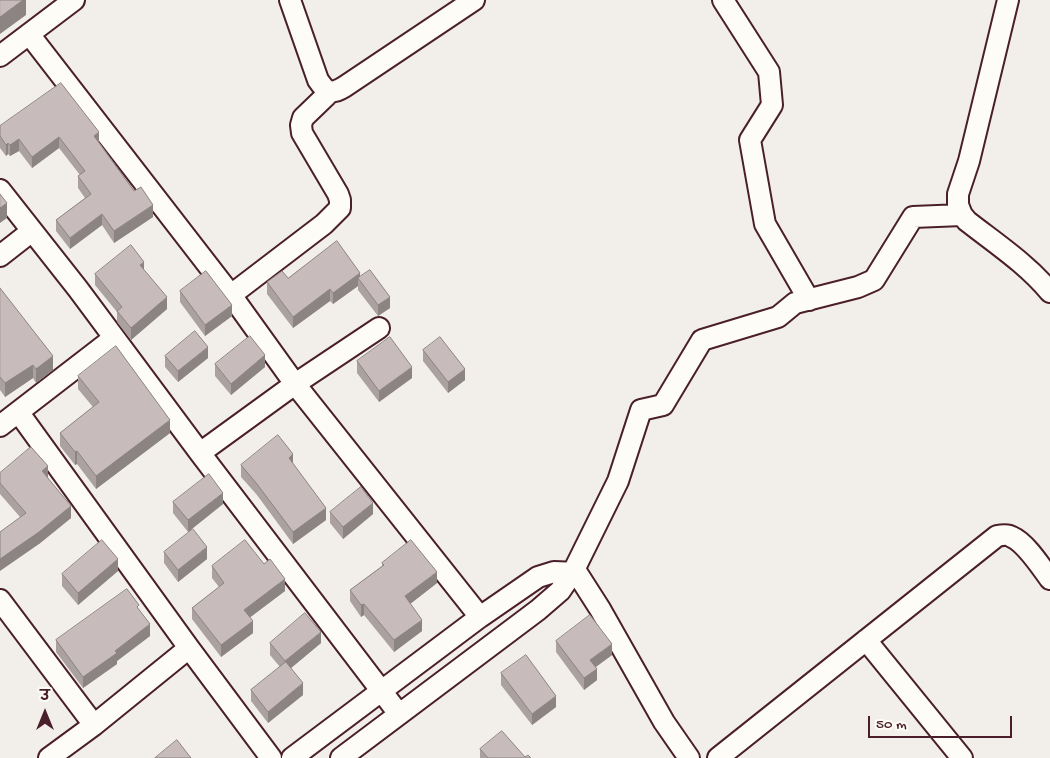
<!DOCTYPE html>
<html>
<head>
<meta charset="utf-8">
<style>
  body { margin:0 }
  #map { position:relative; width:1050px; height:758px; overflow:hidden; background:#f2efeb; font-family:"Gochi Hand","Playpen Sans Deva",sans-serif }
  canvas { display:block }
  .north { position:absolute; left:20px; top:688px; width:50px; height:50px; -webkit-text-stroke:4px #fdfcf7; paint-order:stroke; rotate:0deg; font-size:14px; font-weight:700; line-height:20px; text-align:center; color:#4a1f2b }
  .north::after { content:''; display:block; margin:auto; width:18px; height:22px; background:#4a1f2b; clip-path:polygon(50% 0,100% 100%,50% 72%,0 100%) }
  .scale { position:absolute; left:868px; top:716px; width:144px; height:22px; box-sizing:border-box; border:2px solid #4a1f2b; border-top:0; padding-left:6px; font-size:15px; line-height:18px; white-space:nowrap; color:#4a1f2b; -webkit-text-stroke:4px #fdfcf7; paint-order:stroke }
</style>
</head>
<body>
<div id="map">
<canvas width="1050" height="758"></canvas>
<div class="north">उ</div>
<div class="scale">50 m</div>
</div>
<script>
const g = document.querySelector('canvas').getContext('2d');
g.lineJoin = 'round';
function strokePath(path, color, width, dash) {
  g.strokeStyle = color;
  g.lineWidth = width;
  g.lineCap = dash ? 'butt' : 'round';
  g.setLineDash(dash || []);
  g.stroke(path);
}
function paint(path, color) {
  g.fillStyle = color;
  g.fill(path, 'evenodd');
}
const minor = new Path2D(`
  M290,0L318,80C326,92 331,95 344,87L474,0
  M723,0L769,72L772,105L750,140L765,224L809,300
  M1008,0L969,161L958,194V205L962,215L967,221C995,243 1027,264 1050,292
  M29,34L231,295L295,384L480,617
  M0,56L74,0
  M0,190L78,289L200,453L399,714
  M0,256L32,231
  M231,295L324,224L340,208V200L338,194L302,133L301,125L303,118L330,92
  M19,413L189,648L271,758
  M0,426L114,338
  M200,453L295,384L379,328
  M0,600L94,725
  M866,640L962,758
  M49,758L94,725L189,648
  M292,758L480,617L538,577L554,572L577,573L600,609L664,722L689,758
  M341,758L538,610L560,591L573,572L618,481L641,410L663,405L702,340L778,317L795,303L858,287L874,280L913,217L962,215
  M718,758L997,536C1002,535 1008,534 1012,537C1026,543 1041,567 1050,579`);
const wall = new Path2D(`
  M0,126L99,142L153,217L114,243L102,225L70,249L56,231V220L85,198L78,188V176L80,175L59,148L32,168L19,151L10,156L8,154L6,156L0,148Z
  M144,270L167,309L131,340L117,322V312L95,285V274Z
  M360,277L390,308L378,316L358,290V286L333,304L330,301L293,328L267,294V282L288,278Z
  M0,288L53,370L36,383L33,378L5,397L0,390Z
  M180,291L232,316L205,336L180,302Z
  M423,350L465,380L448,393L423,361Z
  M165,356L208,358L178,382L165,367Z
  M357,361L412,378L379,402L357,373Z
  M215,364L265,367L231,395L215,376Z
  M78,376L170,433L96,489L77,464L75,465L60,446V433L93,407L78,389Z
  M293,464L326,520L293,544L257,495L241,477V465Z
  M0,473L48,478L71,518L39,544L20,517L0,494Z
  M173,502L223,504L188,532L173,513Z
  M330,512L373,514L343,539L330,523Z
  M164,552L207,559L178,582L164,563Z
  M382,563L437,583L410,604L422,631L394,652L364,615L361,617L350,601V590L382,566Z
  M264,564L285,591L250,617L253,633L221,657L192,619V608L219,587L212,578V566Z
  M118,571L78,605L62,586V574Z
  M139,609L150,636L117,661V664L83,688L56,652V640Z
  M556,641L612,655L596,667L597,680L584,690L556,652Z
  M270,643H321L291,668L303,695L268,723L251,701V690L280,667L270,655Z
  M501,673L556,707L532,725L501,685Z
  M480,749L525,757L531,758H480Z`);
const shadedWall = new Path2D(`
  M23,0H26V15L0,34V17Z
  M99,132V144L94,136Z
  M59,137V148L32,168V157Z
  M19,139V151L10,156V145Z
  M8,143V154L6,156V145Z
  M7,203V218L0,223V208Z
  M153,205V217L114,243V231Z
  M102,214V225L70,249V238Z
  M144,262V274L140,265Z
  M360,273V281L358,278V286L333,304V293Z
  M330,289V301L293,328V317Z
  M167,297V309L131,340V328Z
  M390,297V308L378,316V305Z
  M232,305V316L205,336V325Z
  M208,347V358L178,382V371Z
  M265,355V367L231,395V384Z
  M53,356V370L36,383V369Z
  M33,365V378L5,397V383Z
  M412,367V378L379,402V391Z
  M465,369V380L448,393V382Z
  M170,420V433L96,489V476Z
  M77,451V464L75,465V452Z
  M293,454V466L289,458Z
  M48,466V478L42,471Z
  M223,493V504L188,532V520Z
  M373,503V514L343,539V527Z
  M71,506V518L39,544L0,571V559Z
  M326,508V520L293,544V532Z
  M207,547V559L178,582V570Z
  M118,559V571L78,605V593Z
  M437,572V583L405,608V596Z
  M285,579V591L244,622V610Z
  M364,604V615L361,617V605Z
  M422,620V631L394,652V640Z
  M253,621V633L221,657V645Z
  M150,624V636L117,661V664L83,688V677L115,651Z
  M321,632V643L285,673V661Z
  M612,644V655L590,671V660Z
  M597,669V680L584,690V678Z
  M303,683V695L268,723V712Z
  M556,696V707L532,725V714Z`);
const building = new Path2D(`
  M0,0H23L0,17Z
  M61,83L99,132L94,136L134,191L141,187L153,205L114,231L102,214L70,238L56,220L91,194L78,176L85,171L59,137L32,157L19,139L10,145L8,143L6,145L0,136V126Z
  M0,194L7,203L0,208Z
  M337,241L360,273L333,293L330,289L293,317L267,282L282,271L288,278Z
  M131,245L144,262L140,265L167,297L131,328L117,311L122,307L95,274Z
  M370,270L390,297L378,305L358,278Z
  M206,271L232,305L205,325L180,291Z
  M0,288L53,356L36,369L33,365L5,383L0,377Z
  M195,331L208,347L178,371L165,356Z
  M250,336L265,355L231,384L215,364Z
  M390,337L412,367L379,391L357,361Z
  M440,337L465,369L448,382L423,350Z
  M116,346L170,420L96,476L77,451L75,452L60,433L99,402L78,376Z
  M278,435L293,454L289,458L326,508L293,532L257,484L241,465Z
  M31,447L48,466L42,471L71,506L39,532L0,559V532L26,513L0,483V473Z
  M209,474L223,493L188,520L173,502Z
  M361,487L373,503L343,527L330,512Z
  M193,529L207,547L178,570L164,552Z
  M102,540L118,559L78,593L62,574Z
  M245,540L264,564L270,559L285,579L244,610L253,621L221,645L192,608L224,583L212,566Z
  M411,540L437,572L405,596L422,620L394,640L364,604L361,605L350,590L384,565L382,563Z
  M127,589L139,605L137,607L150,624L115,651L117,653L83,677L56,640Z
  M305,613L321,632L285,661L270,643Z
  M590,615L612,644L590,660L597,669L584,678L556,641Z
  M526,655L556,696L532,714L501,673Z
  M286,662L303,683L268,712L251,690Z
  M502,731L525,757L528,755L531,758H488L480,749Z
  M177,740L191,758H155Z`);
strokePath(minor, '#4a1f2b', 24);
strokePath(minor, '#fdfcf7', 20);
paint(wall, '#aca1a1');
paint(shadedWall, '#8c8383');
paint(building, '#c8bbbb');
strokePath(building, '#8c8383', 1);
</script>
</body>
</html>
